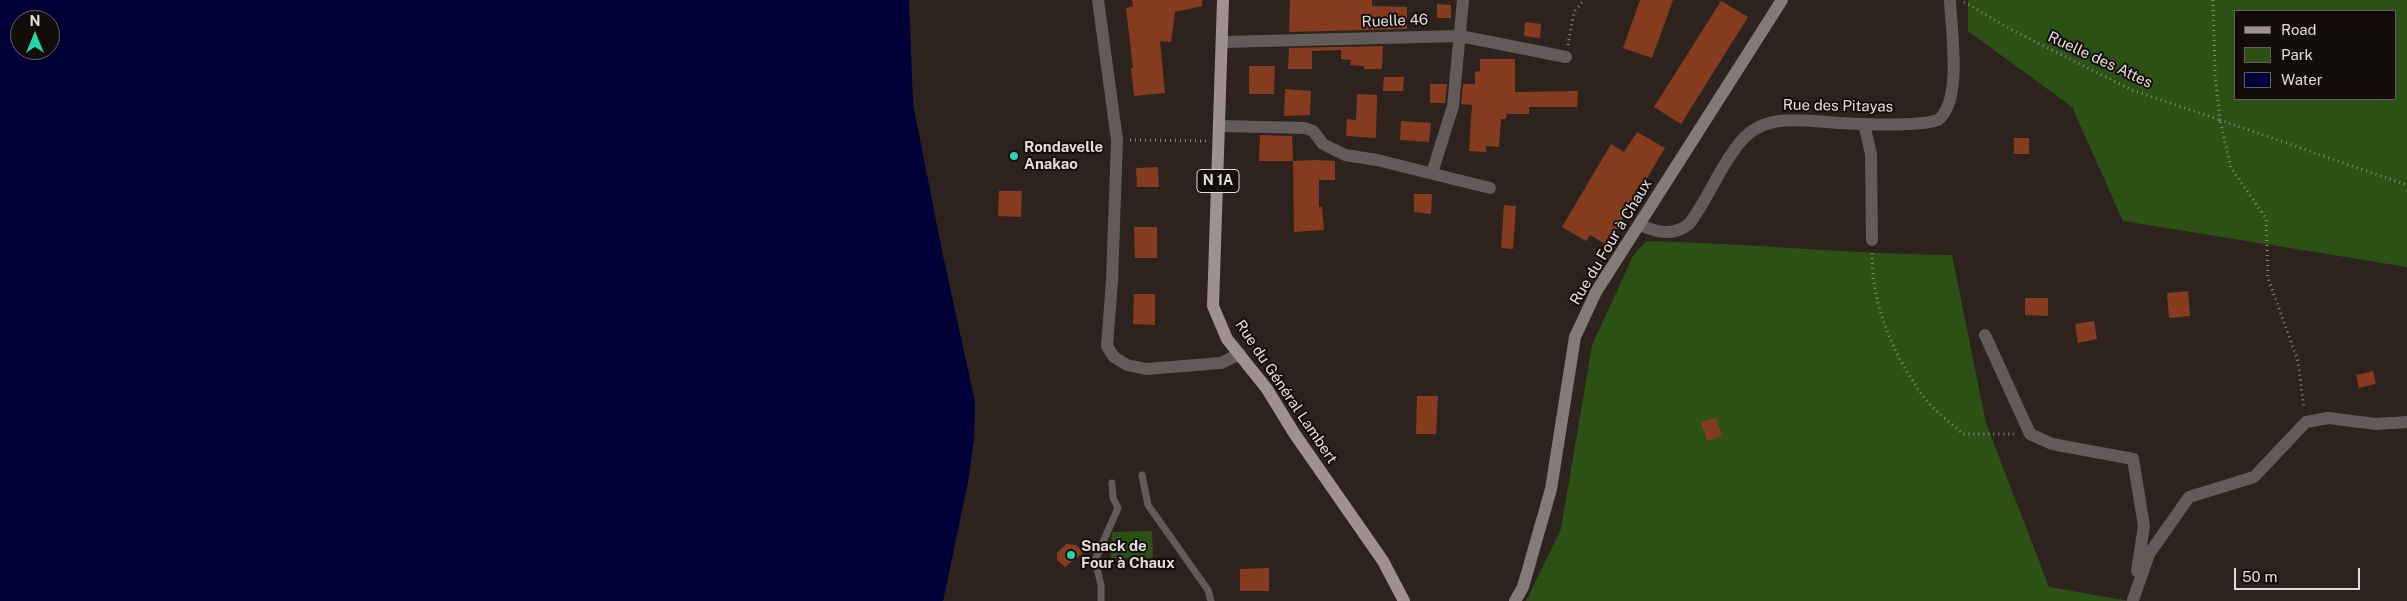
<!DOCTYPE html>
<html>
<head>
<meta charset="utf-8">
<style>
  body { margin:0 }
  #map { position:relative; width:2407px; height:601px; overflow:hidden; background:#2d221d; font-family:"Public Sans",sans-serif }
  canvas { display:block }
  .legend { position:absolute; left:2234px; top:10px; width:162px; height:90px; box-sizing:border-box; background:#120d0b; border:1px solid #66605d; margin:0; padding:6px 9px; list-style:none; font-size:15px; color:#e4ddd9 }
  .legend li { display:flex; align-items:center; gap:10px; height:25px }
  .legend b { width:25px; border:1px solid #66605d }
  .north { position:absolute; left:10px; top:10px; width:50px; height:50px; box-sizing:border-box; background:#120d0b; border:1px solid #66605d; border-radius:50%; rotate:0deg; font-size:14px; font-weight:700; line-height:20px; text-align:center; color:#e4ddd9 }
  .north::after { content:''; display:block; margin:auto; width:18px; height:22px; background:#27d5ad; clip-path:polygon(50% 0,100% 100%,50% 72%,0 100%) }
  .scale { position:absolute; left:2234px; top:568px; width:126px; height:22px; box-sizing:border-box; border:2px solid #e4ddd9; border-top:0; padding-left:6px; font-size:15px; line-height:18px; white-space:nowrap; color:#e4ddd9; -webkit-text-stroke:4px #120d0b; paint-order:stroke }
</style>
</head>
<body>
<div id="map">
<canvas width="2407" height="601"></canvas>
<ul class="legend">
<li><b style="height:6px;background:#9f9191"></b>Road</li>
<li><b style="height:14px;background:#2c5115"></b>Park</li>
<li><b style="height:14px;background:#000038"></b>Water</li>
</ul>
<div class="north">N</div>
<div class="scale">50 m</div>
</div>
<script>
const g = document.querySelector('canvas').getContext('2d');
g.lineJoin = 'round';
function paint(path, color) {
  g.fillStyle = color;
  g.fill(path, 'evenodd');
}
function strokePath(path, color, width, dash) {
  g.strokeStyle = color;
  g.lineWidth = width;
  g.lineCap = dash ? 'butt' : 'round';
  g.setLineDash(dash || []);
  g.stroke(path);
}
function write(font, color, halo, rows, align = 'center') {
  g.font = font + ' "Public Sans",sans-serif';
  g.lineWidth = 4;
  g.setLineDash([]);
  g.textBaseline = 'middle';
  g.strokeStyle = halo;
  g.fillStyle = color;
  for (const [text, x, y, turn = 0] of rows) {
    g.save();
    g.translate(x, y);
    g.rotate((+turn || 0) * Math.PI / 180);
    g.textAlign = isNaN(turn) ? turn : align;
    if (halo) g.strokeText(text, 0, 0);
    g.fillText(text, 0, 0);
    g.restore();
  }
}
const green = new Path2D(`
  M1968,0H2407V267L2123,221L2072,107L1968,31ZM2396,11V99H2236V11Z
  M1646,241C1748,243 1849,254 1952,255L1986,423L2049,587L2130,601H1526L1561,529L1592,345L1633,256Z
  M1152,531L1153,558H1111L1112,532Z`);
const water = new Path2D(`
  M0,0H909L913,104L942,251L975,402L974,440L968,482L943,601H0ZM20,20H50V50H20Z`);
const building = new Path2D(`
  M1132,0H1202V6L1175,12L1171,42L1160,41L1165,93L1134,96L1131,68H1133L1126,8L1133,6Z
  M1290,0H1372V6L1407,7V29L1289,32Z
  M1640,0H1673L1652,58L1623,48Z
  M1721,1L1748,17L1681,124L1654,107Z
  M1437,4L1451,5V18H1437Z
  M1525,22L1541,24L1540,38L1524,36Z
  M1383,46L1382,69H1364V66L1350,65L1351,60L1341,59V50L1312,51V69H1288L1289,48Z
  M1480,59H1515V92L1578,91L1577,107H1529V114H1506V119H1501L1499,147L1486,146V152L1469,151L1472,105L1461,104L1463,84H1475V72L1480,71Z
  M1249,66H1275L1274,94H1249Z
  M1384,77H1404L1403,91H1383Z
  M1430,84H1447L1445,103H1430Z
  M1285,89L1311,91L1310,115L1284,116Z
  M1357,94L1377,95L1376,138L1346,136L1347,119L1356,120Z
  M1401,121L1431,123L1429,142L1400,140Z
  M1637,132L1665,148L1607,245L1590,235L1586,241L1562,227L1611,144L1624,152Z
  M1260,135L1292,136L1293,161H1259Z
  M2014,138H2029V154H2014Z
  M1314,160L1335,161V180H1319V207H1322L1324,230L1294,232L1293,161Z
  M1158,167L1159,187H1137L1136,168Z
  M999,191H1022L1021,217L998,216Z
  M1414,194H1432L1431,214L1414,212Z
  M1504,205L1516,206L1513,249L1501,248Z
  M1134,227H1157V258H1135Z
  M2188,291L2190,316L2169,318L2167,293Z
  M1134,294H1155V325L1133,324Z
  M2025,298H2048V316L2025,315Z
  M2094,321L2097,339L2078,343L2075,324Z
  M2373,371L2376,384L2359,388L2356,375Z
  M1417,396H1438L1436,434H1416Z
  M1716,418L1722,436L1707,441L1701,422Z
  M1066,544L1076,545L1083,553L1065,567L1057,560V553Z
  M1269,568V591H1240V569Z`);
const path = new Path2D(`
  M2213,0L2215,75L2220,120L2407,185
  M1964,2L2010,29L2132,90L2220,120L2231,168L2266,218L2268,278L2298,361L2304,409
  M1568,45L1574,12L1584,0
  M1130,140L1206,141
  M1872,253C1871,305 1895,359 1926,400C1936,412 1951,423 1963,434H2014`);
const lane = new Path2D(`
  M1142,475L1148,505L1208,590L1211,601
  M1101,601V585L1095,560L1118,508L1113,498L1112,483`);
const street = new Path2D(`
  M1098,0L1117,140L1112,281L1107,346L1114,357L1127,365L1146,369L1221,363L1240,354
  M1222,42L1460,36L1566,57
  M1864,124L1871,154L1872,240
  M1220,126L1305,128L1313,131L1323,144L1345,155L1377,160L1490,188
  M1432,173L1453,106L1463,0
  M1639,225C1657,232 1673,237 1689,224C1709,198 1720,165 1742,140C1766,112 1807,121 1839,123C1866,124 1914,127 1938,120C1963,101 1951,30 1950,0
  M1985,335L2030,434L2052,444L2133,459L2144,526L2137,571
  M2133,600L2149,554L2189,497L2254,477L2306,422L2328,418L2376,424L2407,422`);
const secondary = new Path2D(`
  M1515,601L1523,587L1551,489L1575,337L1596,292L1782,0`);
const primary = new Path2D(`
  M1223,0L1213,306L1227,339L1267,389L1294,433L1383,561L1404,601`);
const markers = [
  [1014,156,5,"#27d5ad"],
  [1071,555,5,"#27d5ad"]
];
const shields = [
  [1218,181,42]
];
const shieldNames = [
  ["N 1A",1218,181]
];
const streetNames = [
  ["Ruelle 46",1395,21,-2],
  ["Ruelle des Attes",2100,60,25],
  ["Rue des Pitayas",1838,106,1],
  ["Rue du Four à Chaux",1611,242,-59],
  ["Rue du Général Lambert",1286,392,56]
];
const poiNames = [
  ["Rondavelle",1024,147],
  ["Anakao",1024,164],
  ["Snack de",1081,546],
  ["Four à Chaux",1081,563]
];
paint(green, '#2c5115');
paint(water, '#000038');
paint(building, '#853c1e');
strokePath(path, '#8f8682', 3, [1, 4]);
strokePath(lane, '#625b5b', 7);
strokePath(street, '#625b5b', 12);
strokePath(secondary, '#847a79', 12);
strokePath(primary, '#9f9191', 12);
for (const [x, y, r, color] of markers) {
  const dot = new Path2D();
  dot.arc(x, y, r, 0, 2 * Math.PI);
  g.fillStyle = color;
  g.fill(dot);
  strokePath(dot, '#120d0b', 2);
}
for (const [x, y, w] of shields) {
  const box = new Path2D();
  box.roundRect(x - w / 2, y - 11.5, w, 23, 4);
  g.fillStyle = '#120d0b';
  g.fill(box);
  strokePath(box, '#e4ddd9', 1);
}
write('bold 14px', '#e4ddd9', null, shieldNames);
write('15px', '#e4ddd9', '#120d0b', streetNames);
write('bold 15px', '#e4ddd9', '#120d0b', poiNames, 'left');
</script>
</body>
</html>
